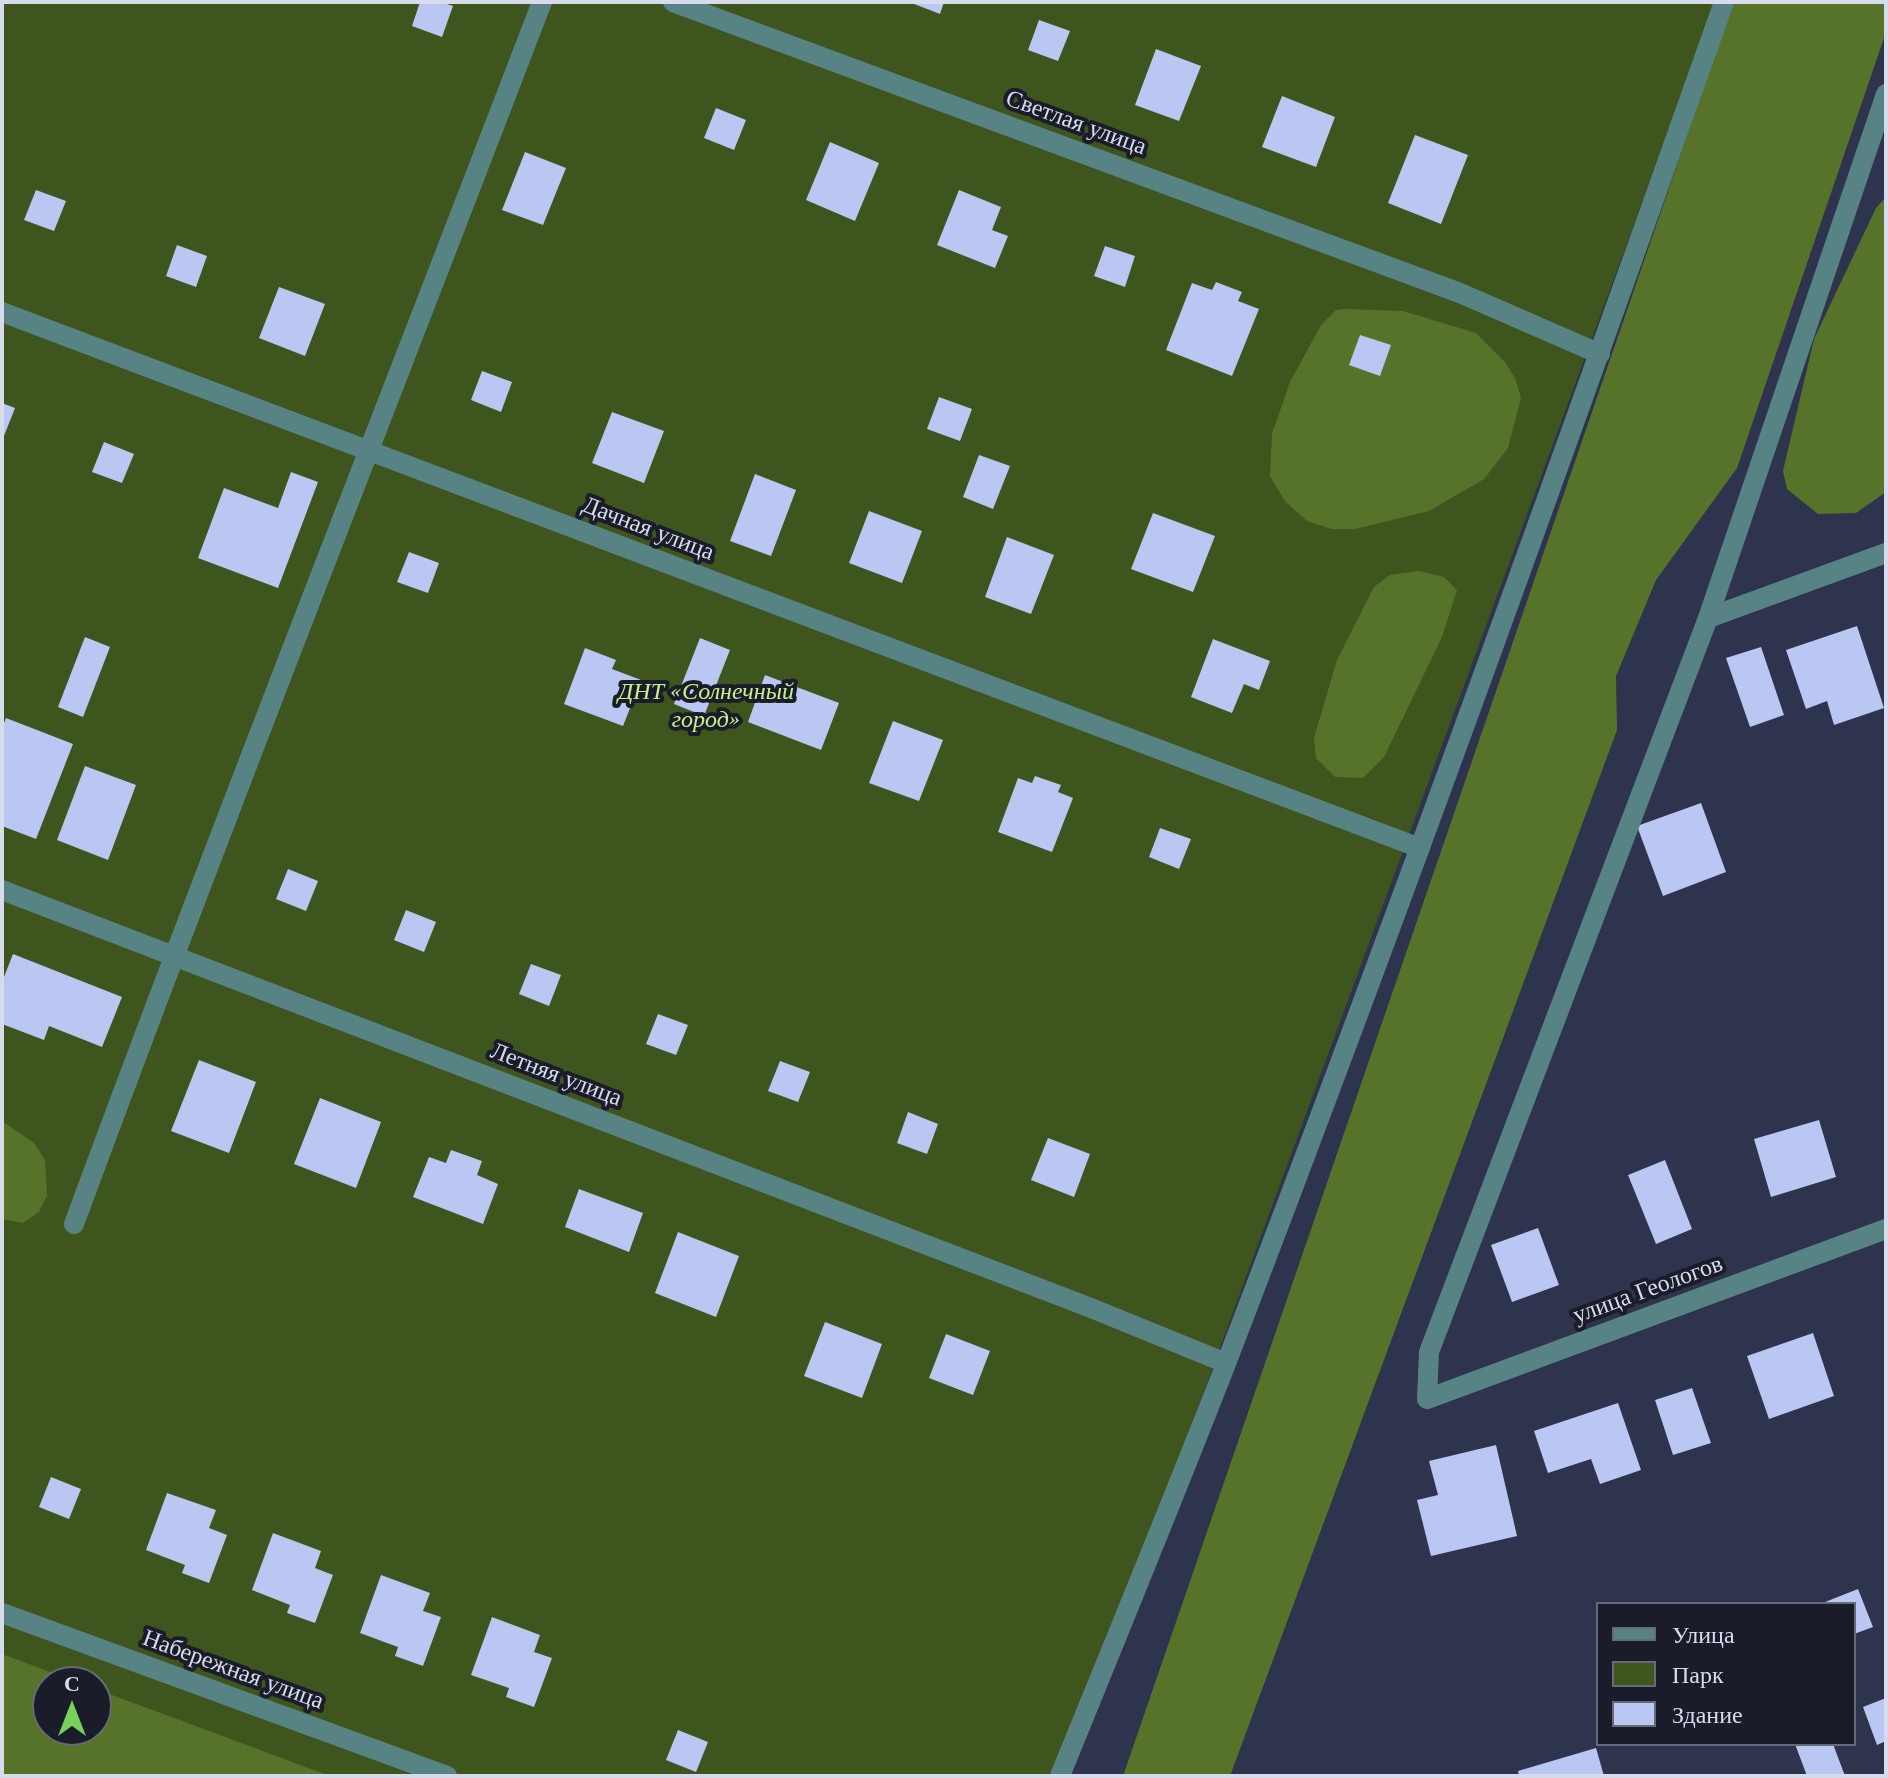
<!DOCTYPE html>
<html>
<head>
<meta charset="utf-8">
<style>
  body { margin:0 }
  #map { position:relative; width:1888px; height:1778px; overflow:hidden; background:#2e344e; font-family:"Libre Baskerville",serif }
  canvas { display:block }
  .frame { position:absolute; inset:0; border:4px solid #d7dbec; pointer-events:none }
  .legend { position:absolute; left:1596px; top:1602px; width:260px; height:144px; box-sizing:border-box; background:#1a1d29; border:2px solid #666977; margin:0; padding:10px 14px; list-style:none; font-size:24px; color:#d7dbec }
  .legend li { display:flex; align-items:center; gap:16px; height:40px }
  .legend b { width:40px; border:2px solid #666977 }
  .north { position:absolute; left:32px; top:1666px; width:80px; height:80px; box-sizing:border-box; background:#1a1d29; border:2px solid #666977; border-radius:50%; rotate:0deg; font-size:22px; font-weight:700; line-height:32px; text-align:center; color:#d7dbec }
  .north::after { content:''; display:block; margin:auto; width:28px; height:36px; background:#78d158; clip-path:polygon(50% 0,100% 100%,50% 72%,0 100%) }
</style>
</head>
<body>
<div id="map">
<canvas width="1888" height="1778"></canvas>
<div class="frame"></div>
<ul class="legend">
<li><b style="height:10px;background:#588384"></b>Улица</li>
<li><b style="height:22px;background:#3f551e"></b>Парк</li>
<li><b style="height:22px;background:#bbc7f3"></b>Здание</li>
</ul>
<div class="north">С</div>
</div>
<script>
const g = document.querySelector('canvas').getContext('2d');
g.lineJoin = 'round';
function paint(path, color) {
  g.fillStyle = color;
  g.fill(path, 'evenodd');
}
function strokePath(path, color, width, dash) {
  g.strokeStyle = color;
  g.lineWidth = width;
  g.lineCap = dash ? 'butt' : 'round';
  g.setLineDash(dash || []);
  g.stroke(path);
}
function write(font, color, halo, rows, align = 'center') {
  g.font = font + ' "Libre Baskerville",serif';
  g.lineWidth = 8;
  g.setLineDash([]);
  g.textBaseline = 'middle';
  g.strokeStyle = halo;
  g.fillStyle = color;
  for (const [text, x, y, turn = 0] of rows) {
    g.save();
    g.translate(x, y);
    g.rotate((+turn || 0) * Math.PI / 180);
    g.textAlign = isNaN(turn) ? turn : align;
    if (halo) g.strokeText(text, 0, 0);
    g.fillText(text, 0, 0);
    g.restore();
  }
}
const green = new Path2D(`
  M2,2H1716L1062,1776H188L96,1730V1682H48L2,1709Z`);
const forest = new Path2D(`
  M1733,2H1886V32L1737,468L1656,580L1616,676L1617,730L1230,1776H1123Z
  M1886,197V492L1856,513L1818,514L1787,489L1783,471L1814,339L1876,208Z
  M1345,309L1403,311L1476,333L1505,362L1515,378L1521,398L1508,448L1484,479L1429,511L1355,529H1332L1307,521L1285,501L1270,476L1272,434L1290,382L1321,325L1336,310Z
  M1419,571L1444,577L1457,590L1442,637L1384,757L1363,778L1335,777L1316,758L1314,738L1337,660L1374,587L1390,575Z
  M2,1121L34,1143L45,1160L47,1196L39,1212L23,1223L2,1219Z
  M2,1654L77,1682H48V1730H96V1689L330,1776H2Z`);
const building = new Path2D(`
  M420,2H441L453,6L442,37L412,26Z
  M909,2H944L940,14Z
  M1039,20L1070,31L1058,61L1028,50Z
  M1156,49L1201,66L1179,121L1135,105Z
  M1282,96L1335,117L1316,167L1262,147Z
  M716,108L746,120L734,150L704,138Z
  M1415,135L1468,155L1441,224L1388,203Z
  M830,142L879,163L855,221L806,200Z
  M525,152L566,168L543,225L502,210Z
  M36,190L66,201L54,231L24,220Z
  M959,190L1001,207L992,230L1008,236L995,268L937,245Z
  M177,245L207,256L196,287L166,276Z
  M1105,246L1135,256L1125,287L1094,276Z
  M1216,282L1242,292L1238,301L1259,309L1232,376L1166,350L1192,283L1212,290Z
  M279,287L325,304L305,356L259,338Z
  M1360,335L1391,345L1380,376L1349,365Z
  M482,371L512,382L501,412L471,400Z
  M939,397L972,409L960,441L927,429Z
  M2,403L15,408L2,441Z
  M612,412L664,431L644,483L592,463Z
  M104,442L134,454L122,483L92,472Z
  M979,455L1010,466L993,509L963,497Z
  M291,472L318,482L278,588L198,558L224,488L278,508Z
  M755,474L796,490L771,556L730,541Z
  M869,511L922,531L902,583L849,563Z
  M1153,513L1215,536L1193,592L1131,569Z
  M1007,537L1054,555L1031,614L985,597Z
  M409,552L439,563L428,593L397,582Z
  M1857,626L1884,708L1834,725L1827,701L1806,709L1786,650Z
  M85,637L110,647L83,717L58,707Z
  M700,638L730,650L704,716L674,704Z
  M1213,639L1270,661L1259,690L1244,684L1232,713L1191,697Z
  M1761,647L1784,715L1750,727L1726,658Z
  M585,648L616,660L612,669L641,680L623,726L564,704Z
  M765,675L839,703L821,750L748,722Z
  M6,718L73,744L36,839L2,826V728Z
  M893,721L943,740L919,801L869,783Z
  M85,766L136,785L108,860L57,840Z
  M1035,776L1061,785L1058,792L1073,798L1052,852L998,832L1018,778L1032,783Z
  M1701,803L1726,872L1663,896L1637,826Z
  M1160,828L1191,839L1179,869L1149,857Z
  M288,869L318,881L306,911L276,899Z
  M406,910L436,922L424,952L394,940Z
  M13,954L122,997L102,1047L49,1026L44,1040L2,1024V982Z
  M531,964L561,975L549,1006L519,994Z
  M658,1014L688,1025L676,1055L646,1044Z
  M199,1060L256,1082L229,1153L171,1131Z
  M780,1061L810,1072L798,1102L768,1091Z
  M320,1098L381,1122L356,1188L294,1164Z
  M908,1112L938,1124L927,1154L897,1143Z
  M1819,1120L1836,1177L1771,1197L1754,1139Z
  M1048,1138L1090,1154L1074,1197L1031,1180Z
  M451,1150L482,1161L477,1175L498,1184L483,1224L413,1197L429,1157L446,1163Z
  M1665,1160L1692,1229L1656,1244L1628,1175Z
  M579,1189L643,1213L629,1252L565,1227Z
  M1538,1228L1559,1285L1512,1302L1491,1245Z
  M678,1232L739,1256L716,1317L655,1293Z
  M825,1322L882,1344L862,1398L804,1376Z
  M1813,1333L1834,1396L1769,1419L1747,1356Z
  M946,1334L990,1351L973,1395L929,1378Z
  M1692,1388L1711,1443L1673,1455L1655,1400Z
  M1618,1403L1641,1470L1600,1484L1591,1459L1548,1473L1534,1431Z
  M1496,1445L1517,1536L1431,1556L1417,1500L1438,1495L1429,1461Z
  M51,1477L81,1489L69,1519L39,1507Z
  M167,1493L216,1510L209,1528L227,1535L209,1583L182,1573L185,1565L146,1550Z
  M273,1533L321,1551L315,1568L333,1575L315,1623L287,1613L290,1605L252,1590Z
  M381,1575L430,1593L423,1611L441,1617L423,1666L395,1656L398,1647L360,1633Z
  M1858,1589L1873,1627L1854,1634V1604H1820Z
  M492,1617L540,1635L534,1652L552,1658L534,1707L506,1697L509,1688L471,1675Z
  M1886,1698V1741L1877,1745L1863,1707Z
  M678,1730L708,1742L696,1772L666,1760Z
  M1795,1744H1833L1845,1776H1807Z
  M1596,1748L1604,1776H1519L1518,1771Z`);
const minor = new Path2D(`
  M673,2L1460,293L1600,354
  M1886,94L1708,618L1429,1352L1427,1399L1886,1229
  M2,312L1420,848
  M1708,618L1886,553
  M2,890L1091,1308L1226,1363
  M74,1224C225,815 386,409 542,2
  M2,1613L447,1776
  M1060,1776C1116,1638 1173,1500 1227,1361C1400,911 1563,457 1724,2`);
const streetNames = [
  ["Светлая улица",1076,123,20],
  ["Дачная улица",648,529,21],
  ["Летняя улица",556,1075,21],
  ["улица Геологов",1648,1290,-20],
  ["Набережная улица",233,1670,20]
];
const parkNames = [
  ["ДНТ «Солнечный",706,692],
  ["город»",706,720]
];
paint(green, '#3f551e');
paint(forest, '#57732a');
paint(building, '#bbc7f3');
strokePath(minor, '#588384', 20);
write('24px', '#d7dbec', '#1a1d29', streetNames);
write('italic 24px', '#c5f08b', '#1a1d29', parkNames);
</script>
</body>
</html>
